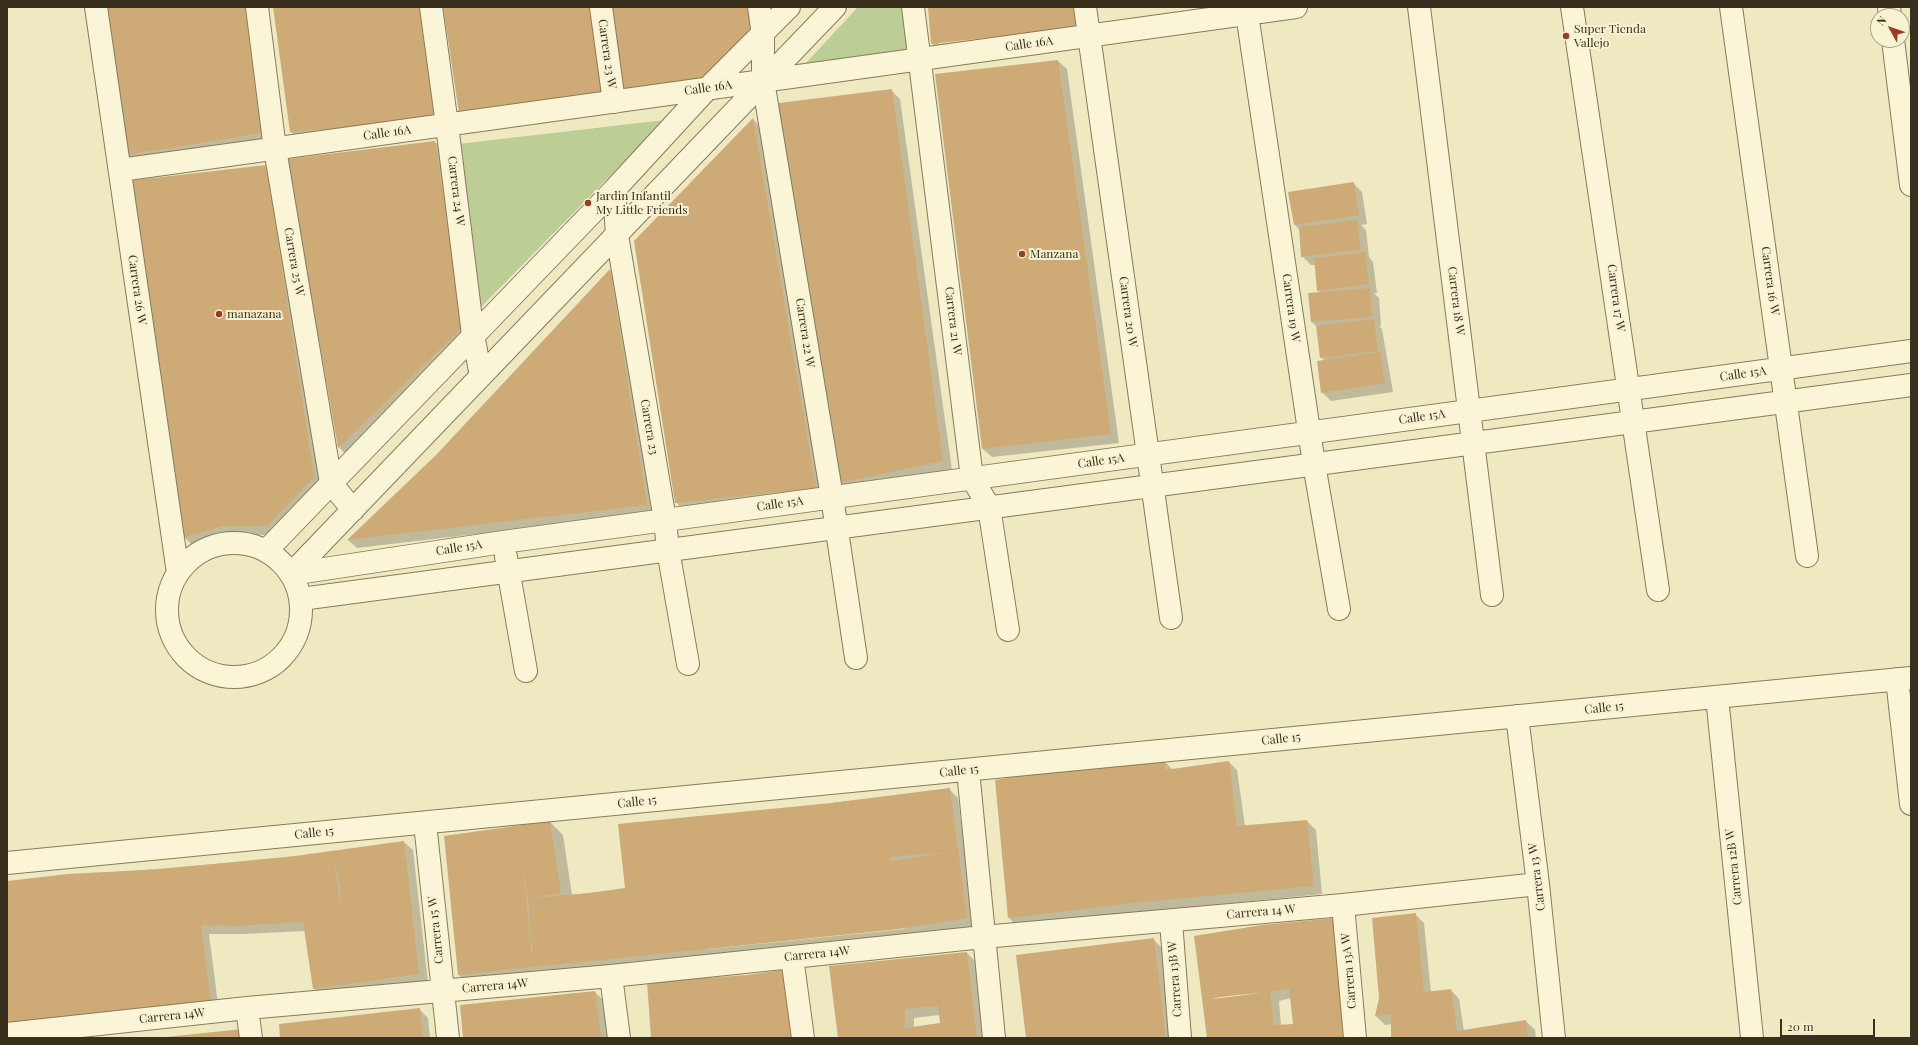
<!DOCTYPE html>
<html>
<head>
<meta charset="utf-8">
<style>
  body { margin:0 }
  #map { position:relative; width:1918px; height:1045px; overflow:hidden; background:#efe9c2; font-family:"Playfair Display",serif }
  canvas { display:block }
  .frame { position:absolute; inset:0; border:8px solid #392f1d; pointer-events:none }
  .north { position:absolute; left:1870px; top:8px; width:40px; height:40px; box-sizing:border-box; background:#f6f2d2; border:1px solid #aaa48a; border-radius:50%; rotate:310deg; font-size:11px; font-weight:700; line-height:16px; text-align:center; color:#392f1d }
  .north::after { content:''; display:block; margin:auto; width:14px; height:18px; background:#9a3a27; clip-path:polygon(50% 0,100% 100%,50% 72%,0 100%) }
  .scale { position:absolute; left:1780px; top:1019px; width:95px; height:18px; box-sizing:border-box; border:2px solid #392f1d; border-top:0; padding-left:5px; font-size:12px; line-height:14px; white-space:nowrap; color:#392f1d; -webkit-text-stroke:3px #f6f2d2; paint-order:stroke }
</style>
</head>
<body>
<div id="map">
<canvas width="1918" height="1045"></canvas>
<div class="frame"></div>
<div class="north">N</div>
<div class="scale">20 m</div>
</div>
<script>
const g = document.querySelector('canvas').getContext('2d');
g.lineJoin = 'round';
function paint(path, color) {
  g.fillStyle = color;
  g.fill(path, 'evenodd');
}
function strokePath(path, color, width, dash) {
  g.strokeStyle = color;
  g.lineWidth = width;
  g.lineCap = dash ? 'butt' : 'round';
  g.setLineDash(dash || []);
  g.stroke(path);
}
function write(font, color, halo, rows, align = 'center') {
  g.font = font + ' "Playfair Display",serif';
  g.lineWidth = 4;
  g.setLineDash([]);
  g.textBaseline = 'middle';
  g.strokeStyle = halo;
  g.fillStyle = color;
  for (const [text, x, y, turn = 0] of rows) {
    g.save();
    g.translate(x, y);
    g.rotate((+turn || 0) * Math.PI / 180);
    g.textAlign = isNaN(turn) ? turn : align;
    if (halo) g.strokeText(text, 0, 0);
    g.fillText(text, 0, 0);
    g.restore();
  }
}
const green = new Path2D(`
  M858,7H904L909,54L805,64Z
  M665,120L481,307L458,144Z`);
const shadow = new Path2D(`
  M106,7H253L269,142L136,163L127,154Z
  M274,7L447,128L300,141L291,132Z
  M929,7H1080L1084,36L941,52L932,43ZM1081,28L939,44V42Z
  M1058,61L1067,69L1119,443L992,457L983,449Z
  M891,90L900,99L952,470L849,491L840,483Z
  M753,119L762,128L824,497L684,511L676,502Z
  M435,142L444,150L471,336L347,456L339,447Z
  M265,166L274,175L322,486L276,535H232L193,546L184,537Z
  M1353,183L1362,192L1367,224L1361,225L1366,230L1369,257L1373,262L1377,293H1374L1379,298L1381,326H1379L1382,329L1393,392L1331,401L1322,392L1325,361L1321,357L1318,328L1312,322L1321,293L1318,290L1315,265H1311L1302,256L1300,230L1295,225Z
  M610,271L619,279L656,513L357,548L348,540L437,456Z
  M1165,762L1173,770L1229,762L1237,770L1245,826L1307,821L1316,830L1322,894L1154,911L1018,927L1009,918Z
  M949,789L958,798L966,861L970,865L980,931L468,984L459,975L456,938L550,822L563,835L572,895L627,889L832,803ZM904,927V929L709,949V947ZM530,944H532L533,951L531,952Z
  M404,842L413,850L428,982L322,997L314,988L305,931L244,934H209L219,1012L7,882L295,857Z
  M1415,914L1424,923L1431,992L1451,990L1459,999L1464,1031L1526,1021L1535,1030L1536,1038H1392V1024L1385,1025L1376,1016Z
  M1262,926L1355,1038H1208L1195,936ZM1259,992V994L1215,1000L1214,998L1237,994ZM1291,998L1294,1025L1281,1026L1279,1001Z
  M1153,939L1162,948L1173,1038H1027Z
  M967,953L976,962L985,1038H839ZM940,1015L941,1024L914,1028V1018Z
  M782,971L791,980L799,1038H653L747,976Z
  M595,992L604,1001L608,1038H464Z
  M419,1009L428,1018L430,1038H281Z`);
const building = new Path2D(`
  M105,7H245L261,133L126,155Z
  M273,7H423L439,119L290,132Z
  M443,7H593L606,98L459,113Z
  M608,7H754L758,30L710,77L619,92Z
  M928,7H1073L1076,28L931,44Z
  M1058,60L1111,434L982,449L935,74Z
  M892,89L943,461L839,483L771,104Z
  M753,118L816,488L675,503L634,241Z
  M435,141L463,327L338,448L287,159Z
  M266,165L314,477L267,526H223L183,538L171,448L127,181Z
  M1354,182L1359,215L1294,225L1288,192Z
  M1357,220L1361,250L1301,257L1299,227Z
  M1365,252L1369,284L1317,291L1314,258Z
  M610,269L647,505L347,540L436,455Z
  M1370,288L1372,317L1311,322L1308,293Z
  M1374,319L1378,351L1320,358L1316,326Z
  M1380,352L1385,383L1321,393L1317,361Z
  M1165,761V770L1229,761L1237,826L1307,820L1314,886L1144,902L1008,918L995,780L1065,769Z
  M950,788L967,918L899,929L458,975L444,836L550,821L561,893L533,898L589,893L625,888L618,824L831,803ZM949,852L891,861L890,857ZM523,867L528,898L532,954Z
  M404,841L419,974L313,989L303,922L234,926L201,925L211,1004L7,1024V881L68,874L162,869L295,856ZM334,857L340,886L341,912Z
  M1416,913L1424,992L1451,989L1457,1031L1526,1020L1528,1038H1391V1014L1375,1016L1379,998L1372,918Z
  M1335,918L1347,1038H1207L1194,936L1262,925ZM1289,988L1293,1024L1274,1025L1270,992ZM1261,993L1212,999V998L1237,995Z
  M1154,938L1166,1038H1026L1016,955Z
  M967,952L977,1038H838L829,966ZM938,1006L940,1023L905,1028V1009Z
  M782,970L791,1038H651L647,982L747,975Z
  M595,991L601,1038H463L460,1005Z
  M420,1008L423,1038H280L279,1024Z
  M242,1029L243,1038H166V1037Z`);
const minor = new Path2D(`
  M96,7L178,573
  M257,7L275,149L331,483L353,510
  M431,7L447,125L473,335L481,376
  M601,7L614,102
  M759,7L763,35V81L832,497L856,658
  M913,7L972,478L989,507L1008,630
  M1085,7L1171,618
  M1246,7L1314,464L1339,609
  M1419,7L1492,595
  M1572,7L1658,590
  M1731,7L1807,556
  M1889,7L1890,16
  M1893,40L1911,185
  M120,170L1296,7
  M614,190L617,235L665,520L668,550L688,664
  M167 610a67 67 0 1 1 134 0a67 67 0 1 1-134 0Z
  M266,551L614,190L707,89L789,7
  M506,557L526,671
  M291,574L503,542L1911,351
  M291,574L835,7
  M301,599L1911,385
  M1897,679L1911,804
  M1717,697L1752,1038
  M1517,716L1538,884L1554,1038
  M968,770L994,1038
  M425,823L448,1038
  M7,863L1911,678
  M1343,905L1355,1038
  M1171,921L1180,1038
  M792,957L803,1038
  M611,976L619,1038
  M247,1008L251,1038
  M7,1034L247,1008L611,976L983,937L1343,905L1538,884`);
const markers = [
  [1566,36,4,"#9a3a27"],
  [588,203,4,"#9a3a27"],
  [1022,254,4,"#9a3a27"],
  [219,314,4,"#9a3a27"]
];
const poiNames = [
  ["Super Tienda",1574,29],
  ["Vallejo",1574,43],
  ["Jardin Infantil",596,196],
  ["My Little Friends",596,210],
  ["Manzana",1030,254],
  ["manazana",227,314]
];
const streetNames = [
  ["Calle 16A",1029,44,-8],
  ["Carrera 23 W",607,54,82],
  ["Calle 16A",708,88,-8],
  ["Calle 16A",387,133,-8],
  ["Carrera 24 W",456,191,83],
  ["Carrera 25 W",294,262,80],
  ["Carrera 16 W",1770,281,82],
  ["Carrera 26 W",137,290,82],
  ["Carrera 17 W",1616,298,82],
  ["Carrera 18 W",1456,301,83],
  ["Carrera 19 W",1291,308,82],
  ["Carrera 20 W",1128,312,82],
  ["Carrera 21 W",953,321,83],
  ["Carrera 22 W",805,333,81],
  ["Calle 15A",1743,374,-8],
  ["Calle 15A",1422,417,-8],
  ["Carrera 23",649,427,80],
  ["Calle 15A",1101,461,-8],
  ["Calle 15A",780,504,-8],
  ["Calle 15A",459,548,-9],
  ["Calle 15",1604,708,-6],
  ["Calle 15",1281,739,-6],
  ["Calle 15",959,771,-6],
  ["Calle 15",637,802,-6],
  ["Calle 15",314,833,-6],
  ["Carrera 12B W",1734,867,-96],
  ["Carrera 13 W",1537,877,-97],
  ["Carrera 14 W",1261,912,-5],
  ["Carrera 15 W",436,930,-96],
  ["Carrera 14W",817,954,-6],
  ["Carrera 13A W",1349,971,-95],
  ["Carrera 13B W",1175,979,-94],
  ["Carrera 14W",495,986,-5],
  ["Carrera 14W",172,1016,-6]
];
paint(green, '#bdcd96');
paint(shadow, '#0003');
paint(building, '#ceaa77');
strokePath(minor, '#897b59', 24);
strokePath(minor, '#f9f5d6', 22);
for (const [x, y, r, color] of markers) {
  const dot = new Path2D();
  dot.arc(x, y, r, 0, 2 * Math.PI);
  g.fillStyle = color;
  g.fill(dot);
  strokePath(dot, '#f6f2d2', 1.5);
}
write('12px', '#392f1d', '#f6f2d2', poiNames, 'left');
write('12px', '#392f1d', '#f6f2d2', streetNames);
</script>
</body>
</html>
